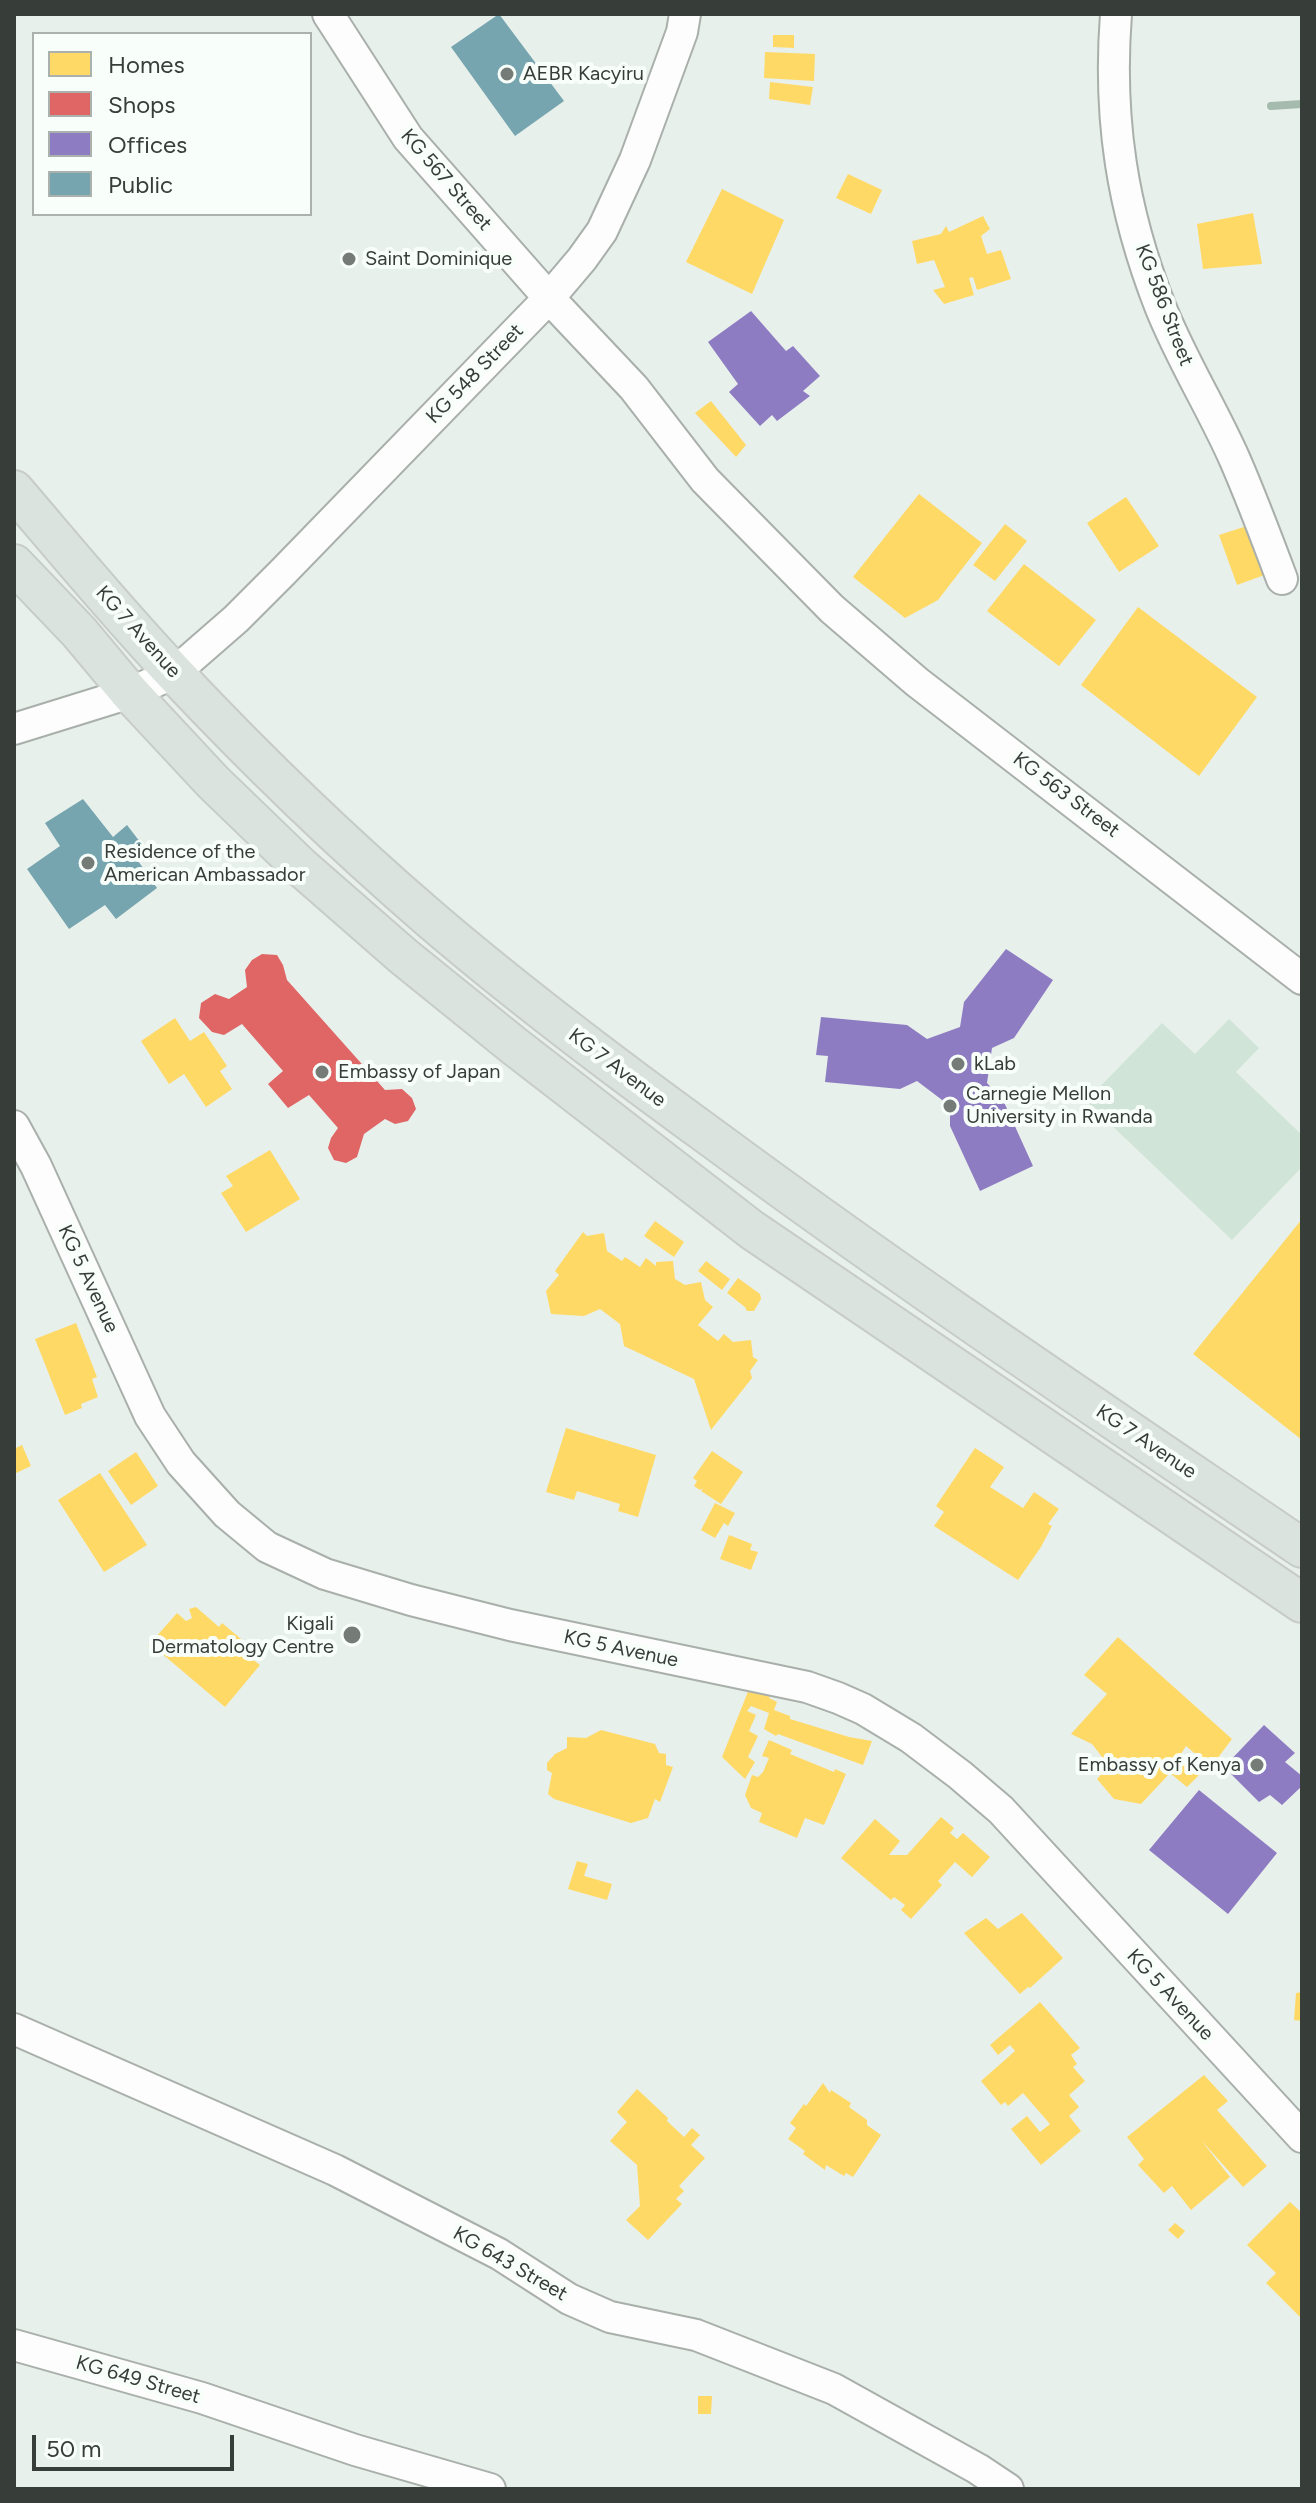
<!DOCTYPE html>
<html>
<head>
<meta charset="utf-8">
<style>
  body { margin:0 }
  #map { position:relative; width:1316px; height:2503px; overflow:hidden; background:#e8f0eb; font-family:Figtree,sans-serif }
  canvas { display:block }
  .frame { position:absolute; inset:0; border:16px solid #373e3a; pointer-events:none }
  .legend { position:absolute; left:32px; top:32px; width:280px; height:184px; box-sizing:border-box; background:#f8fffa; border:2px solid #abb2ad; margin:0; padding:10px 14px; list-style:none; font-size:24px; color:#373e3a }
  .legend li { display:flex; align-items:center; gap:16px; height:40px }
  .legend b { width:40px; border:2px solid #abb2ad }
  .scale { position:absolute; left:32px; top:2435px; width:202px; height:36px; box-sizing:border-box; border:4px solid #373e3a; border-top:0; padding-left:10px; font-size:24px; line-height:28px; white-space:nowrap; color:#373e3a; -webkit-text-stroke:6px #f8fffa; paint-order:stroke }
</style>
</head>
<body>
<div id="map">
<canvas width="1316" height="2503"></canvas>
<div class="frame"></div>
<ul class="legend">
<li><b style="height:22px;background:#ffd966"></b>Homes</li>
<li><b style="height:22px;background:#e06666"></b>Shops</li>
<li><b style="height:22px;background:#8e7cc3"></b>Offices</li>
<li><b style="height:22px;background:#76a5af"></b>Public</li>
</ul>
<div class="scale">50 m</div>
</div>
<script>
const g = document.querySelector('canvas').getContext('2d');
g.lineJoin = 'round';
function paint(path, color) {
  g.fillStyle = color;
  g.fill(path, 'evenodd');
}
function strokePath(path, color, width, dash) {
  g.strokeStyle = color;
  g.lineWidth = width;
  g.lineCap = dash ? 'butt' : 'round';
  g.setLineDash(dash || []);
  g.stroke(path);
}
function write(font, color, halo, rows, align = 'center') {
  g.font = font + ' Figtree,sans-serif';
  g.lineWidth = 8;
  g.setLineDash([]);
  g.textBaseline = 'middle';
  g.strokeStyle = halo;
  g.fillStyle = color;
  for (const [text, x, y, turn = 0] of rows) {
    g.save();
    g.translate(x, y);
    g.rotate((+turn || 0) * Math.PI / 180);
    g.textAlign = isNaN(turn) ? turn : align;
    if (halo) g.strokeText(text, 0, 0);
    g.fillText(text, 0, 0);
    g.restore();
  }
}
const green = new Path2D(`
  M1229,1019L1259,1048L1236,1072L1302,1135V1167L1232,1240L1086,1101L1162,1023L1195,1054Z`);
const homes = new Path2D(`
  M773,35H794V48L773,47Z
  M765,52L815,54L814,81L764,78Z
  M770,82L813,87L810,105L769,99Z
  M848,174L882,190L871,214L836,198Z
  M722,189L784,220L752,294L686,262Z
  M1253,213L1262,264L1203,269L1197,224Z
  M983,216L990,229L981,236L987,254L1001,250L1011,279L977,290L973,277L969,278L974,295L944,304L933,290L945,287L934,260L917,264L912,241L941,234L946,226L949,232Z
  M711,401L746,445L736,457L695,413Z
  M919,494L982,543L938,600L905,618L853,577Z
  M1126,497L1159,546L1119,572L1087,523Z
  M1005,524L1027,541L995,581L973,565Z
  M1253,524L1270,573L1237,585L1219,535Z
  M1024,564L1096,620L1059,666L987,611Z
  M1138,607L1257,697L1199,776L1081,685Z
  M175,1018L190,1041L204,1032L227,1066L220,1071L232,1089L206,1107L184,1074L169,1084L141,1041Z
  M270,1150L300,1199L246,1232L221,1193L233,1186L226,1176Z
  M1302,1219V1440L1193,1354Z
  M655,1221L684,1242L674,1257L644,1236Z
  M583,1232L587,1236L604,1233L607,1251L622,1261L625,1257L640,1267L646,1258L656,1266V1262L673,1261L675,1279L685,1285L701,1282L705,1300L713,1307L698,1325L718,1341L724,1334L733,1342L751,1340L753,1357L758,1360L750,1371L752,1378L711,1430L694,1379L624,1346L620,1324L600,1309L584,1316L551,1314L546,1291L559,1275L555,1271Z
  M706,1261L730,1279L722,1290L698,1271Z
  M738,1278L760,1294L761,1299L754,1311H747L745,1307L727,1293Z
  M76,1323L97,1377L92,1379L98,1397L81,1404L82,1408L65,1415L35,1339Z
  M566,1428L656,1455L638,1517L618,1511L620,1504L577,1491L574,1500L546,1492Z
  M22,1445L31,1466L14,1474V1449Z
  M975,1448L1004,1467L990,1487L1023,1508L1034,1492L1059,1509L1048,1524L1052,1526L1041,1547L1018,1580L934,1526L944,1512L936,1506Z
  M712,1451L743,1472L721,1504L701,1491L703,1488L700,1490L694,1486L697,1481L693,1478Z
  M136,1452L158,1486L131,1505L108,1471Z
  M100,1473L147,1545L104,1572L58,1500Z
  M715,1503L735,1513L728,1526L724,1523L715,1538L701,1530Z
  M729,1535L752,1544L750,1550L758,1552L751,1570L720,1559Z
  M196,1607L219,1627L222,1623L253,1649L248,1656L260,1665L225,1707L154,1647L148,1646L177,1613L186,1621L192,1618L189,1609Z
  M1118,1637L1232,1739L1211,1767L1186,1746L1181,1754L1201,1773L1187,1787L1170,1773L1141,1804L1114,1799L1097,1779L1109,1766L1092,1744L1071,1734L1107,1694L1084,1675Z
  M751,1684L774,1690L769,1698L777,1702L774,1710L790,1716V1719L849,1737L872,1741L863,1765L778,1734L776,1736L764,1729L769,1713L751,1706L747,1711L756,1715L749,1731L758,1736L748,1757L755,1762L745,1779L722,1757Z
  M601,1730L655,1744L659,1753L666,1754V1765L673,1767L660,1802L655,1799L648,1818L631,1823L554,1799L548,1794L552,1773L547,1770V1763L555,1754L567,1748V1737L586,1738Z
  M769,1740L792,1750L790,1754L834,1772L835,1769L846,1774L824,1825L805,1818L797,1838L759,1822L762,1813L751,1808L745,1795L752,1775L758,1777L763,1772L769,1758L762,1756Z
  M941,1817L954,1828L950,1833L957,1839L963,1833L990,1857L972,1877L955,1862L938,1881L942,1885L911,1919L901,1910L905,1905L894,1897L891,1900L841,1858L875,1819L900,1841L889,1855H907Z
  M577,1861L588,1864L584,1876L612,1884L607,1900L568,1889Z
  M1022,1913L1063,1958L1030,1988L1028,1987L1020,1994L964,1933L986,1918L998,1929Z
  M1302,1992V2021L1294,2020L1296,1993Z
  M1040,2002L1080,2048L1071,2055L1077,2064L1073,2067L1085,2081L1069,2095L1079,2107L1069,2116L1081,2131L1041,2165L1011,2129L1027,2116L1040,2132L1050,2124L1023,2093L1008,2106L1005,2102L1001,2105L981,2081L1015,2051L1010,2045L998,2055L990,2045Z
  M1204,2075L1228,2101L1217,2110L1267,2166L1243,2187L1201,2140L1230,2177L1191,2210L1172,2186L1164,2193L1138,2165L1144,2159L1127,2137Z
  M823,2083L830,2093L831,2090L851,2103L849,2107L867,2120V2125L881,2135L853,2177L846,2173L844,2176L826,2165L825,2170L803,2154L805,2151L788,2139L796,2128L790,2123L804,2104L806,2106Z
  M637,2089L668,2118L667,2121L684,2137L692,2128L700,2135L691,2145L705,2158L679,2186L684,2191L676,2199L682,2204L648,2240L626,2220L640,2206L637,2165L610,2141L627,2122L617,2112Z
  M1290,2202L1302,2213V2319L1266,2283L1276,2273L1247,2245Z
  M1175,2223L1185,2231L1178,2239L1168,2230Z
  M698,2396H712L711,2414H698Z`);
const shops = new Path2D(`
  M262,954L277,955L283,965L287,980L385,1090L402,1089L412,1098L416,1109L408,1121L395,1124L385,1119L364,1134L357,1157L346,1163L334,1160L328,1148L331,1138L338,1128L309,1095L288,1108L268,1084L283,1071L242,1024L224,1035L212,1032L199,1018L201,1003L215,994L229,999L247,987L245,970L252,960Z`);
const offices = new Path2D(`
  M751,311L786,351L793,346L820,376L803,391L810,396L777,421L772,415L760,426L729,392L738,384L708,342Z
  M1006,949L1053,980L1014,1038L992,1048L987,1083L1003,1100L1033,1166L980,1191L950,1126V1106L917,1081L900,1089L825,1082L828,1056L816,1055L821,1017L907,1025L927,1039L960,1027L964,1002Z
  M1264,1725L1295,1753L1285,1762L1302,1776V1786L1282,1805L1270,1795L1259,1802L1224,1767Z
  M1199,1790L1277,1853L1228,1914L1149,1850Z`);
const public = new Path2D(`
  M499,14L564,101L515,136L451,47Z
  M83,799L113,837L127,825L147,851L136,858L157,888L116,919L105,905L69,929L27,869L60,846L45,823Z`);
const stream = new Path2D(`
  M1271,106L1302,104`);
const minor = new Path2D(`
  M328,14L408,138L549,298L634,388L705,480L832,609L917,682L1302,979
  M1116,14C1108,118 1122,209 1160,306C1181,359 1212,408 1235,460C1252,499 1267,539 1282,579
  M14,729L130,693L174,673L236,619L283,572L549,298L582,259L602,231L635,160L682,32L685,14
  M14,1126L36,1166L150,1416L181,1463L227,1514L267,1547L325,1574L411,1600L510,1625L807,1687L838,1698L863,1709L911,1738L960,1775L1001,1810L1302,2137
  M14,2029L335,2170L499,2254L569,2299L610,2317L696,2335L834,2389L978,2469L1008,2489
  M14,2345L202,2398L355,2450L490,2489`);
const major = new Path2D(`
  M14,490C67,552 119,615 175,674C254,758 342,843 429,918C521,997 617,1069 715,1140C907,1282 1105,1414 1302,1548
  M14,564L79,632L130,693L213,782L300,866L403,956L513,1045L752,1230L1302,1603`);
const markers = [
  [507,74,8,"#757c78"],
  [349,259,8,"#757c78"],
  [88,863,8,"#757c78"],
  [958,1064,8,"#757c78"],
  [322,1072,8,"#757c78"],
  [950,1106,8,"#757c78"],
  [352,1635,10,"#757c78"],
  [1257,1765,8,"#757c78"]
];
const poiNames = [
  ["AEBR Kacyiru",523,74],
  ["Saint Dominique",365,259],
  ["Residence of the",104,852],
  ["American Ambassador",104,875],
  ["kLab",974,1064],
  ["Embassy of Japan",338,1072],
  ["Carnegie Mellon",966,1094],
  ["University in Rwanda",966,1117],
  ["Kigali",334,1624,"right"],
  ["Dermatology Centre",334,1647,"right"],
  ["Embassy of Kenya",1241,1765,"right"]
];
const streetNames = [
  ["KG 567 Street",446,180,49],
  ["KG 586 Street",1164,305,69],
  ["KG 548 Street",475,374,-46],
  ["KG 7 Avenue",138,632,48],
  ["KG 563 Street",1066,795,37],
  ["KG 7 Avenue",617,1068,37],
  ["KG 5 Avenue",88,1279,65],
  ["KG 7 Avenue",1146,1442,34],
  ["KG 5 Avenue",621,1649,12],
  ["KG 5 Avenue",1170,1995,47],
  ["KG 643 Street",510,2264,30],
  ["KG 649 Street",138,2380,16]
];
paint(green, '#d1e4d8');
paint(homes, '#ffd966');
paint(shops, '#e06666');
paint(offices, '#8e7cc3');
paint(public, '#76a5af');
strokePath(stream, '#a5bbad', 8);
strokePath(minor, '#a9afab', 34);
strokePath(major, '#c7cbc9', 42);
strokePath(minor, '#fcfdfc', 30);
strokePath(major, '#dbe3df', 38);
for (const [x, y, r, color] of markers) {
  const dot = new Path2D();
  dot.arc(x, y, r, 0, 2 * Math.PI);
  g.fillStyle = color;
  g.fill(dot);
  strokePath(dot, '#f8fffa', 3);
}
write('20px', '#373e3a', '#f8fffa', poiNames, 'left');
write('20px', '#373e3a', '#f8fffa', streetNames);
</script>
</body>
</html>
